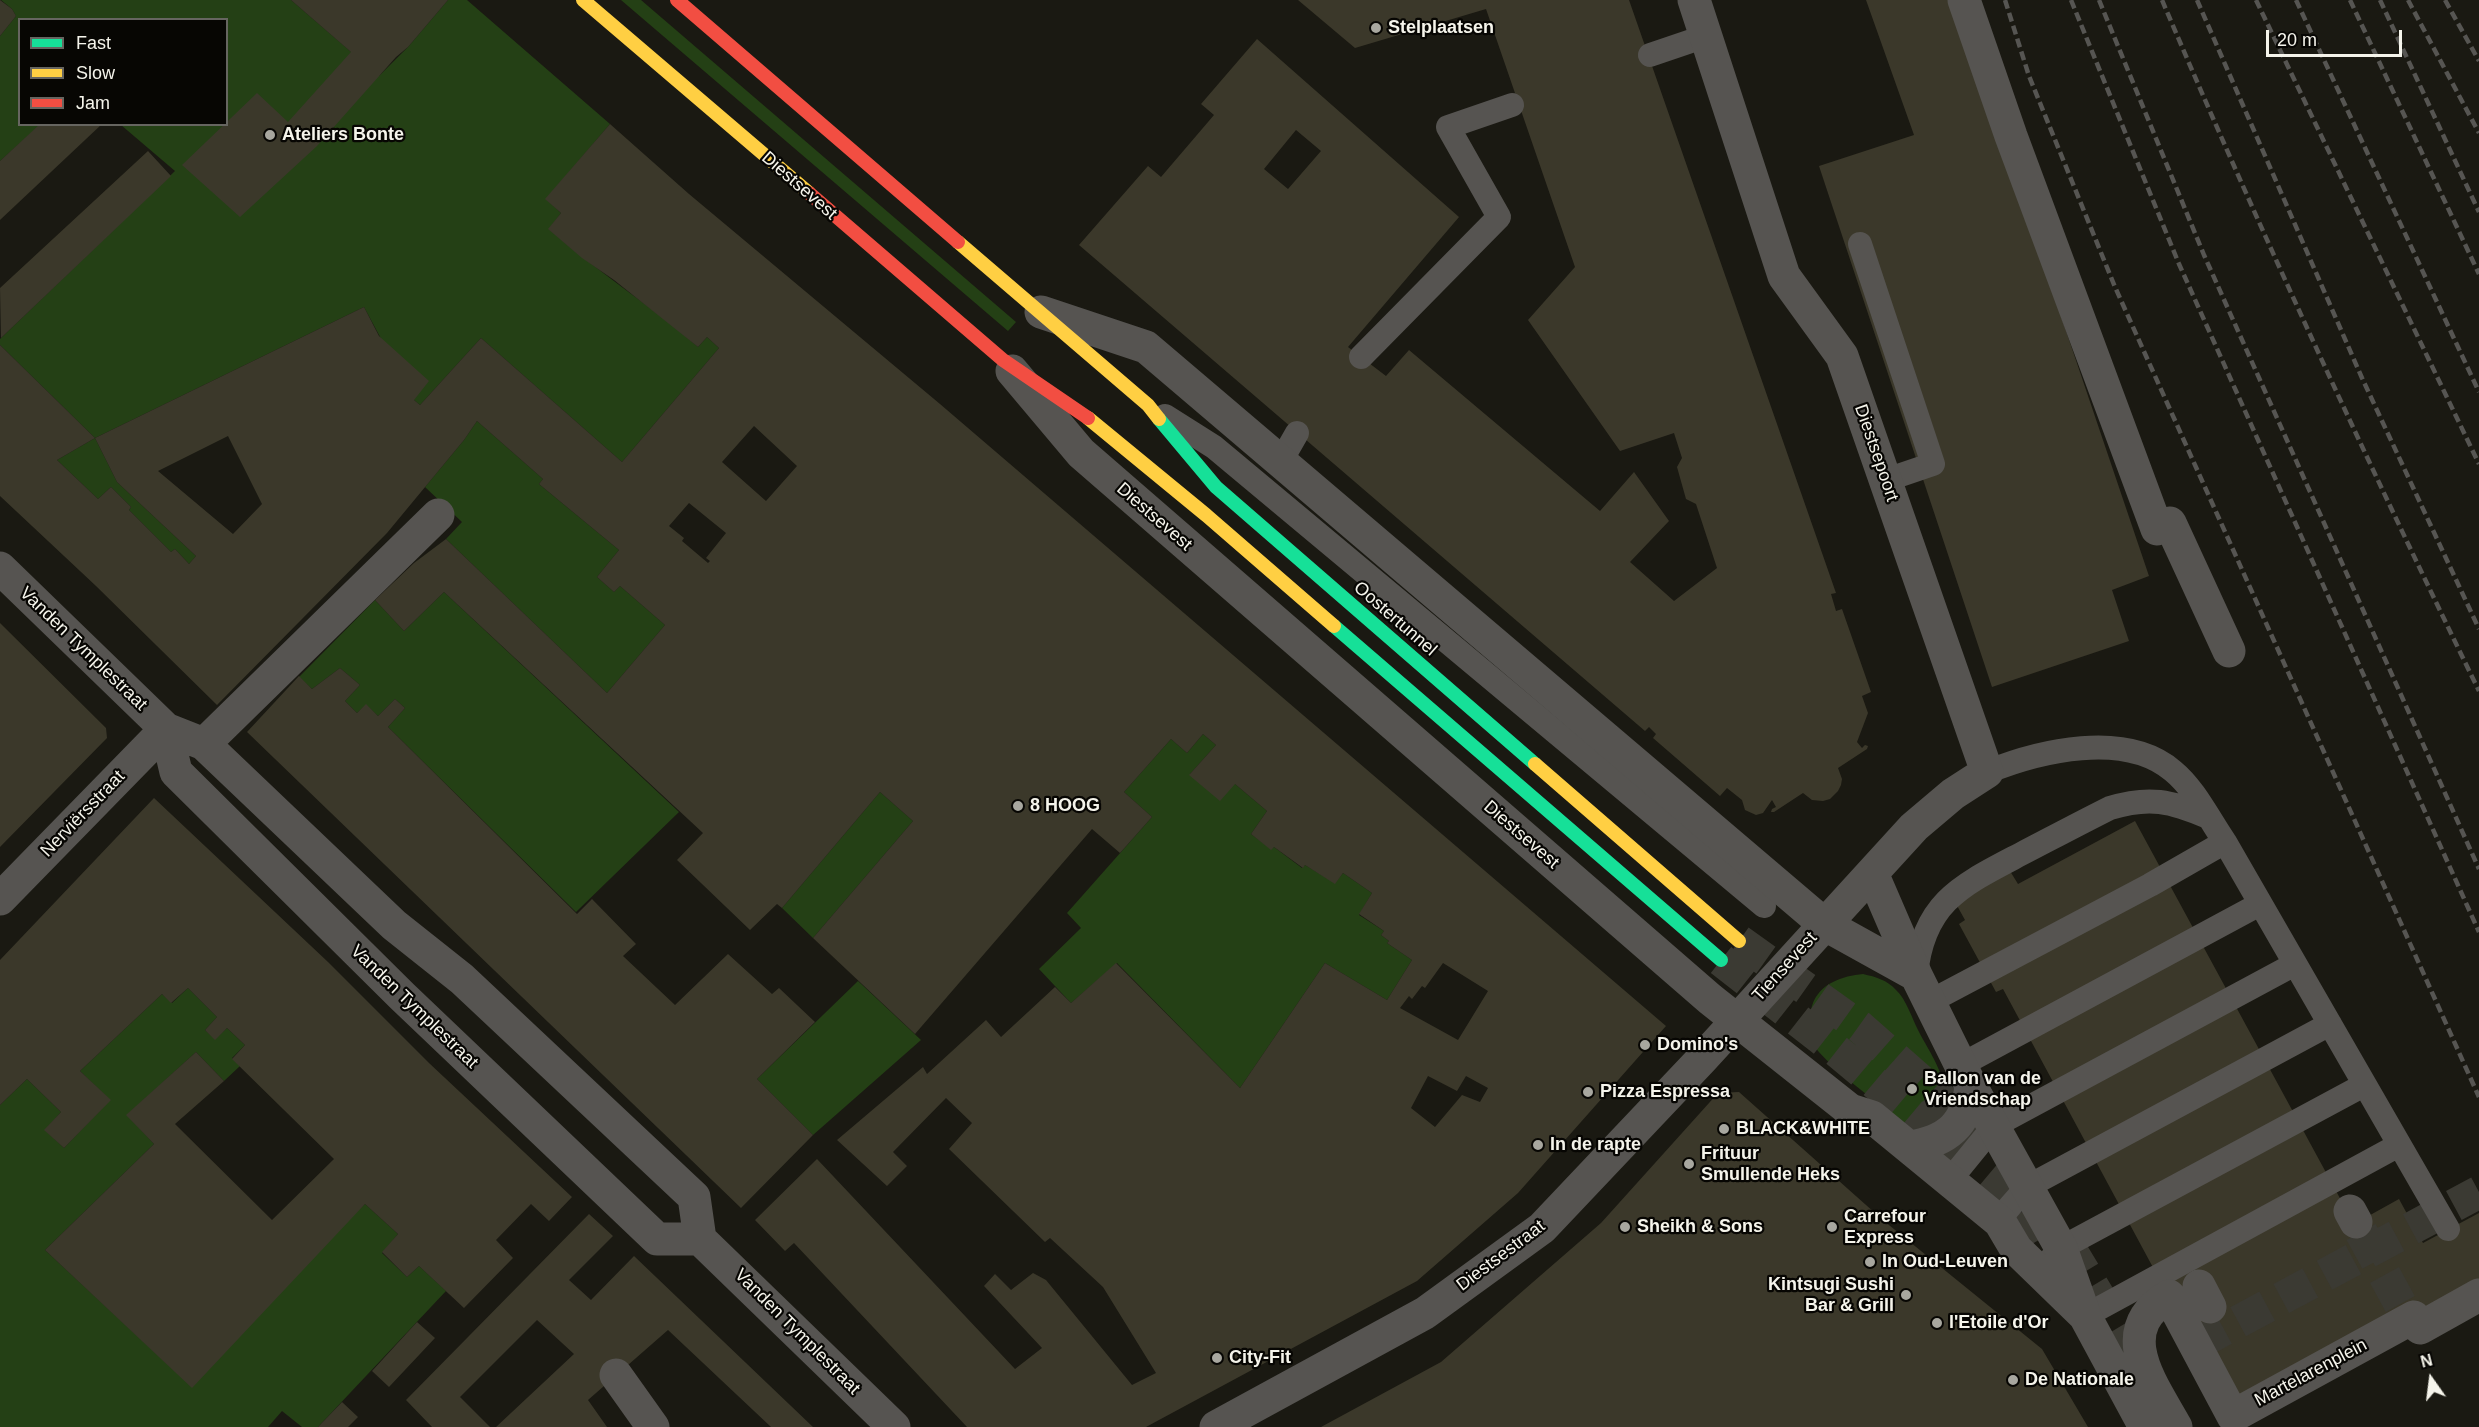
<!DOCTYPE html>
<html>
<head>
<meta charset="utf-8">
<style>
  body { margin:0 }
  #map { position:relative; width:2479px; height:1427px; overflow:hidden; background:#1a1912; font-family:Helvetica,sans-serif }
  canvas { display:block }
  .legend { position:absolute; left:18px; top:18px; width:210px; height:108px; box-sizing:border-box; background:#070603; border:2px solid #666560; margin:0; padding:8px 10px; list-style:none; font-size:18px; color:#f5f4eb }
  .legend li { display:flex; align-items:center; gap:12px; height:30px }
  .legend b { width:30px; border:2px solid #666560 }
  .north { position:absolute; left:2401px; top:1349px; width:60px; height:60px; -webkit-text-stroke:4px #070603; paint-order:stroke; rotate:346deg; font-size:16px; font-weight:700; line-height:24px; text-align:center; color:#f5f4eb }
  .north::after { content:''; display:block; margin:auto; width:21px; height:27px; background:#f5f4eb; clip-path:polygon(50% 0,100% 100%,50% 72%,0 100%) }
  .scale { position:absolute; left:2266px; top:30px; width:136px; height:27px; box-sizing:border-box; border:3px solid #f5f4eb; border-top:0; padding-left:8px; font-size:18px; line-height:21px; white-space:nowrap; color:#f5f4eb; -webkit-text-stroke:4px #070603; paint-order:stroke }
</style>
</head>
<body>
<div id="map">
<canvas width="2479" height="1427"></canvas>
<ul class="legend">
<li><b style="height:8px;background:#16e098"></b>Fast</li>
<li><b style="height:8px;background:#ffcf43"></b>Slow</li>
<li><b style="height:8px;background:#f24e42"></b>Jam</li>
</ul>
<div class="north">N</div>
<div class="scale">20 m</div>
</div>
<script>
const g = document.querySelector('canvas').getContext('2d');
g.lineJoin = 'round';
function paint(path, color) {
  g.fillStyle = color;
  g.fill(path, 'evenodd');
}
function strokePath(path, color, width, dash) {
  g.strokeStyle = color;
  g.lineWidth = width;
  g.lineCap = dash ? 'butt' : 'round';
  g.setLineDash(dash || []);
  g.stroke(path);
}
function write(font, color, halo, rows, align = 'center') {
  g.font = font + ' Helvetica,sans-serif';
  g.lineWidth = 4.5;
  g.setLineDash([]);
  g.textBaseline = 'middle';
  g.strokeStyle = halo;
  g.fillStyle = color;
  for (const [text, x, y, turn = 0] of rows) {
    g.save();
    g.translate(x, y);
    g.rotate((+turn || 0) * Math.PI / 180);
    g.textAlign = isNaN(turn) ? turn : align;
    if (halo) g.strokeText(text, 0, 0);
    g.fillText(text, 0, 0);
    g.restore();
  }
}
const green = new Path2D(`
  M1,0H291L379,76L408,47L448,0H467L610,124L546,199L561,213L549,229C596,271 652,306 698,347L707,337L719,348L622,462L481,338L420,405L414,400L364,307L95,438L117,482L196,556L189,564L175,549L171,552L129,510L131,507L111,487L98,499L57,460L95,438L0,345V339L175,171L121,125L226,124V20H20V124L40,125L0,161V36L16,16L12,9Z
  M621,0H641L1016,322L1008,331Z
  M477,421L543,479L539,484L619,550L597,577L614,592L620,586L665,625L607,693L446,539L462,522L425,487L464,440Z
  M444,592L679,812L576,912L388,727L405,708L395,699L378,716L366,705L357,713L345,701L360,685L340,668L312,689L299,677L375,600L404,631Z
  M1203,734L1216,745L1190,774L1235,784L1267,811L1251,834L1271,849L1274,847L1302,868L1305,865L1335,883L1343,873L1372,893L1359,915L1384,931L1381,935L1389,941L1387,943L1412,960L1387,1000L1325,963L1240,1088L1117,963L1071,1003L1039,969L1081,928L1067,913L1152,817L1124,792L1171,739L1187,753Z
  M880,792L913,821L813,938L782,908Z
  M1863,974C1876,977 1887,980 1896,990C1906,999 1912,1018 1918,1030C1930,1054 1961,1094 1934,1117C1922,1127 1913,1125 1900,1121C1882,1106 1814,1056 1809,1037C1807,1026 1809,1016 1812,1006C1819,983 1843,976 1863,974Z
  M858,981L921,1040L813,1135L757,1079Z
  M188,988L217,1017L205,1030L215,1039L227,1028L245,1045L232,1058L240,1066L224,1081L196,1052L127,1115L154,1144L45,1250L176,1372L365,1204L398,1234L382,1253L407,1277L419,1266L446,1291L318,1427H302L282,1411L268,1427H0V1105L27,1079L61,1112L45,1130L64,1148L110,1100L80,1071L162,994L172,1003Z`);
const building = new Path2D(`
  M0,0L12,9L16,16L0,36Z
  M291,0H448L408,47L396,57L317,146L240,217L182,165L257,93L288,122L351,52Z
  M1298,0H1629L1836,593L1831,594L1836,611L1842,609L1871,692L1862,696L1868,713L1857,742L1862,748L1865,745L1868,746L1867,749L1838,768L1842,779L1841,785L1838,791L1830,799L1823,801L1812,800L1803,793L1774,812H1771L1772,809L1776,807L1772,800L1763,813L1756,815L1745,810L1742,800L1727,788L1720,796L1653,738L1656,734L1649,727L1645,731L1079,245L1148,166L1161,177L1214,115L1201,104L1257,39L1459,217L1348,347L1386,376L1409,350L1600,511L1634,472L1669,521L1630,562L1674,601L1717,568L1696,504L1686,499L1677,467L1682,458L1674,433L1620,451L1528,320L1575,267L1486,9L1355,48ZM1296,130L1321,151L1288,189L1264,169Z
  M1866,0H1954L2149,576L2112,590L2129,641L1992,687L1819,166L1914,135Z
  M40,124H102L0,220V161Z
  M610,124L689,194L940,404L1666,1026L1518,1193L1417,1281L1146,1427H967L794,1243L785,1251L755,1220L817,1159L1015,1369L1042,1348L984,1286L995,1274L1011,1290L1033,1273L1046,1280L1132,1385L1156,1373L1103,1287L1050,1238L1045,1242L949,1149L972,1123L946,1098L893,1152L907,1166L887,1186L837,1140L923,1067L927,1074L986,1020L1001,1037L1055,987L1071,1003L1116,963L1240,1088L1325,963L1387,1000L1412,960L1387,943L1389,941L1381,935L1384,931L1359,914L1372,893L1343,873L1335,884L1305,865L1303,868L1274,847L1271,850L1251,834L1267,811L1235,784L1220,801L1189,775L1216,745L1203,734L1187,753L1171,739L1124,792L1152,817L1120,853L1092,829L915,1034L813,938L913,821L880,792L782,908L777,904L750,930L677,860L703,833L444,592L404,631L375,600L414,563L446,539L607,693L665,625L620,586L614,592L597,577L619,550L539,484L543,479L477,421L464,440L387,533L217,705L96,586L0,496V345L95,438L57,460L98,499L111,487L131,507L129,510L171,552L175,549L189,564L196,556L117,482L95,438L364,307L379,336L429,381L414,400L420,405L481,338L622,462L719,348L707,337L698,347L614,280L582,258L548,229L561,213L545,199ZM754,426L797,466L766,501L722,462ZM228,436L262,504L233,534L158,471ZM689,503L726,533L706,558L710,561L708,563L682,541L684,538L669,526ZM1443,963L1488,991L1458,1040L1400,1008L1409,996L1412,999L1422,986L1425,988ZM1428,1076L1457,1091L1466,1076L1488,1088L1480,1102L1462,1095L1435,1127L1411,1108Z
  M148,151L171,176L1,338L0,288Z
  M0,623L106,728L107,738L0,847Z
  M340,668L360,685L345,701L357,713L366,704L378,716L395,699L405,708L388,727L577,914L592,899L636,944L623,956L675,1005L728,954L772,994L779,988L815,1022L757,1079L813,1135L741,1208L247,732L299,676L312,689Z
  M154,798L328,962L429,1063L572,1197L549,1221L531,1204L496,1240L513,1258L464,1308L419,1266L407,1277L382,1252L398,1234L365,1204L192,1388L45,1250L154,1144L126,1115L196,1052L224,1081L175,1124L272,1220L334,1159L232,1059L245,1045L227,1028L215,1040L205,1030L217,1017L188,988L171,1003L162,994L80,1071L111,1100L64,1148L44,1130L61,1112L27,1079L0,1105V960Z
  M2135,821L2354,1224L2399,1199L2423,1243L2479,1213V1295L2233,1416L2003,989L1996,992L1959,924L1965,920L1955,902L2010,871L2018,884Z
  M1739,1092L1884,1221L2042,1349L2088,1427H1321L1441,1362L1601,1223L1718,1093Z
  M589,1214L613,1236L569,1280L591,1300L634,1256L813,1427H771L668,1330L588,1400L607,1427H496L574,1354L537,1320L460,1397L490,1427H432L406,1400Z
  M417,1322L435,1338L389,1387L372,1371Z
  M342,1402L358,1417L348,1427H318Z`);
const streetTunnel = new Path2D(`
  M2361,1232L2409,1320
  M2195,1345L2479,1192`);
const secondaryTunnel = new Path2D(`
  M1739,941L1860,1027L2010,1160
  M1721,960L1837,1051L2001,1189L2054,1279
  M2067,1244L2146,1375`);
const lane = new Path2D(`
  M1650,55L1706,36
  M1860,244L1933,464L1886,480
  M1361,357L1499,217L1448,127L1512,105
  M1165,416L1214,447L1764,906
  M1281,461L1297,433
  M1987,772C2039,751 2125,730 2173,771C2195,789 2209,819 2225,842L2448,1229
  M1916,975C1923,902 1962,885 2021,854C2050,839 2080,823 2110,808C2149,796 2171,801 2208,817
  M1929,1002L2150,885L2225,842
  M1961,1065L2260,904
  M1950,1180L1994,1126L2295,964
  M2000,1222L2006,1211L2027,1187L2330,1024
  M2050,1260L2061,1248L2364,1085
  M2085,1316L2399,1145`);
const street = new Path2D(`
  M1964,0L2011,136L2157,529L2170,523L2229,651
  M1041,312L1146,347L1824,924L1916,975
  M1012,371L1081,453L1710,999L1850,1110L1872,1117L2000,1222L2016,1249L2085,1316
  M0,568L166,729L204,744L394,925L462,979L694,1197L700,1239
  M166,729L176,772L402,996L657,1239H700L894,1427
  M204,744L438,515
  M1872,873L1916,975L1971,1086L2061,1248L2085,1316L2145,1427
  M0,899L166,729
  M1910,1147C1947,1141 1967,1125 1971,1086
  M2350,1211L2356,1222
  M2199,1286L2210,1307
  M616,1375L653,1427
  M1216,1427L1425,1313L1542,1228L1702,1059L1914,827L1953,794L1987,772L1842,356L1784,276L1694,0
  M2176,1427C2153,1385 2110,1331 2169,1296L2233,1416L2414,1317L2420,1328L2479,1295`);
const fast = new Path2D(`
  M1159,419L1216,487L1535,764
  M1334,626L1721,960`);
const slow = new Path2D(`
  M583,0L809,193
  M958,242L1148,405L1159,419
  M1088,418L1206,515L1334,626
  M1535,764L1739,941`);
const jam = new Path2D(`
  M677,0L958,242
  M809,193L1003,360L1088,418`);
const rail = new Path2D(`
  M2005,0L2029,76L2115,287L2479,1097
  M2071,0L2179,264L2479,932
  M2099,0L2204,255L2479,869
  M2162,0C2261,233 2368,463 2479,691
  M2197,0L2362,378L2479,629
  M2256,0L2479,464
  M2296,0L2479,392
  M2350,0L2479,274
  M2380,0L2479,212
  M2408,0L2479,133
  M2445,0L2479,61`);
const markers = [
  [1376,28,6,"#a8a79f"],
  [270,135,6,"#a8a79f"],
  [1018,806,6,"#a8a79f"],
  [1645,1045,6,"#a8a79f"],
  [1912,1089,6,"#a8a79f"],
  [1588,1092,6,"#a8a79f"],
  [1724,1129,6,"#a8a79f"],
  [1538,1145,6,"#a8a79f"],
  [1689,1164,6,"#a8a79f"],
  [1625,1227,6,"#a8a79f"],
  [1832,1227,6,"#a8a79f"],
  [1870,1262,6,"#a8a79f"],
  [1906,1295,6,"#a8a79f"],
  [1937,1323,6,"#a8a79f"],
  [1217,1358,6,"#a8a79f"],
  [2013,1380,6,"#a8a79f"]
];
const poiNames = [
  ["Stelplaatsen",1388,28],
  ["Ateliers Bonte",282,135],
  ["8 HOOG",1030,806],
  ["Domino's",1657,1045],
  ["Ballon van de",1924,1079],
  ["Vriendschap",1924,1100],
  ["Pizza Espressa",1600,1092],
  ["BLACK&WHITE",1736,1129],
  ["In de rapte",1550,1145],
  ["Frituur",1701,1154],
  ["Smullende Heks",1701,1175],
  ["Carrefour",1844,1217],
  ["Express",1844,1238],
  ["Sheikh & Sons",1637,1227],
  ["In Oud-Leuven",1882,1262],
  ["Kintsugi Sushi",1894,1285,"right"],
  ["Bar & Grill",1894,1306,"right"],
  ["l'Etoile d'Or",1949,1323],
  ["City-Fit",1229,1358],
  ["De Nationale",2025,1380]
];
const streetNames = [
  ["Diestsevest",799,186,41],
  ["Diestsepoort",1876,453,71],
  ["Diestsevest",1154,517,41],
  ["Oostertunnel",1395,619,41],
  ["Vanden Tymplestraat",83,649,44],
  ["Nerviërsstraat",83,814,-46],
  ["Diestsevest",1521,835,41],
  ["Tiensevest",1785,967,-48],
  ["Vanden Tymplestraat",414,1007,44],
  ["Diestsestraat",1501,1256,-37],
  ["Vanden Tymplestraat",797,1332,45],
  ["Martelarenplein",2311,1373,-28]
];
paint(green, '#244015');
paint(building, '#3b382a');
strokePath(streetTunnel, '#3b3a33', 33, [33, 16]);
strokePath(secondaryTunnel, '#3b3a33', 33, [33, 16]);
strokePath(lane, '#565451', 24);
strokePath(street, '#565451', 33);
strokePath(fast, '#16e098', 14);
strokePath(slow, '#ffcf43', 14);
strokePath(jam, '#f24e42', 14);
strokePath(rail, '#565552', 4.5, [9, 4.5]);
for (const [x, y, r, color] of markers) {
  const dot = new Path2D();
  dot.arc(x, y, r, 0, 2 * Math.PI);
  g.fillStyle = color;
  g.fill(dot);
  strokePath(dot, '#070603', 2);
}
write('bold 18px', '#f5f4eb', '#070603', poiNames, 'left');
write('18px', '#f5f4eb', '#070603', streetNames);
</script>
</body>
</html>
